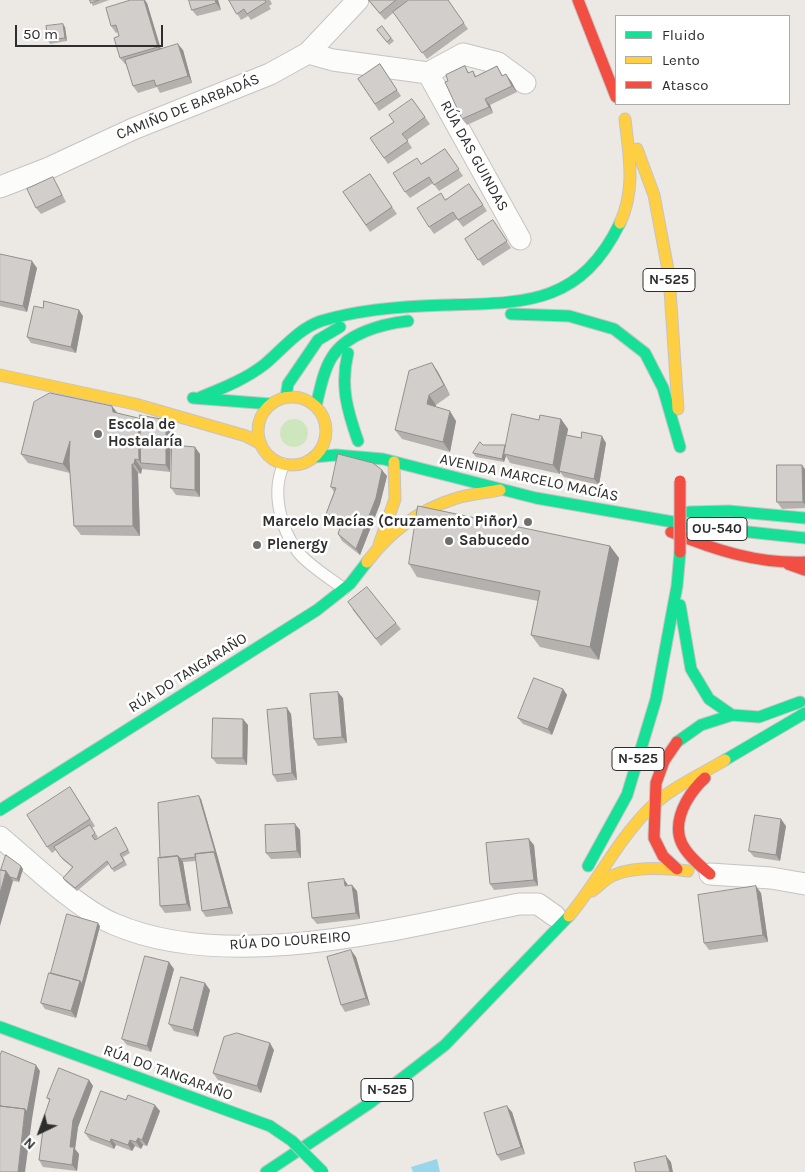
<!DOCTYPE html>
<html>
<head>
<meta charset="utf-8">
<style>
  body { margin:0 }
  #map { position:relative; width:805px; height:1172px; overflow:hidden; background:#ece8e4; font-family:Karla,sans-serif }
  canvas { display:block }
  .legend { position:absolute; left:615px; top:15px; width:175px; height:90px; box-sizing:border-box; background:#fff; border:1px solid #ababab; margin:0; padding:6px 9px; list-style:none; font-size:15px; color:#2e2e2e }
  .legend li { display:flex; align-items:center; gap:10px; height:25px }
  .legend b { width:25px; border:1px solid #ababab }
  .north { position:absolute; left:15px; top:1107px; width:50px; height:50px; -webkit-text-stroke:4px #fff; paint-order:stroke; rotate:222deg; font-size:14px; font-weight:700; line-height:20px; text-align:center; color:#2e2e2e }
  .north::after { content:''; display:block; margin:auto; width:18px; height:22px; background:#2e2e2e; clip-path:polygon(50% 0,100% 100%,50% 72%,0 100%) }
  .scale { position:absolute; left:15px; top:25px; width:148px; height:22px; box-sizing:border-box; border:2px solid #2e2e2e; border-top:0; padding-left:6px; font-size:15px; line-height:18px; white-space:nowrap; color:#2e2e2e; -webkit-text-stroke:4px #fff; paint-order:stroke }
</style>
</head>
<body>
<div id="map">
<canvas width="805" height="1172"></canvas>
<ul class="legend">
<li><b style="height:6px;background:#16e098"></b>Fluido</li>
<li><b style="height:6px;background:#ffcf43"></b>Lento</li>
<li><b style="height:6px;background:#f24e42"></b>Atasco</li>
</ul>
<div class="north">N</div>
<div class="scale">50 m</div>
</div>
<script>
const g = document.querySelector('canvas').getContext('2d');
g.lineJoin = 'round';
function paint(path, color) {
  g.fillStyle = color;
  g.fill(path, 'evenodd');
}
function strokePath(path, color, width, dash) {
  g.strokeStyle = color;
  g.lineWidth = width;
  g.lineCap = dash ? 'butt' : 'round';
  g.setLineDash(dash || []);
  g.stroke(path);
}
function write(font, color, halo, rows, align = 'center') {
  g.font = font + ' Karla,sans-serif';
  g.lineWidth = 5;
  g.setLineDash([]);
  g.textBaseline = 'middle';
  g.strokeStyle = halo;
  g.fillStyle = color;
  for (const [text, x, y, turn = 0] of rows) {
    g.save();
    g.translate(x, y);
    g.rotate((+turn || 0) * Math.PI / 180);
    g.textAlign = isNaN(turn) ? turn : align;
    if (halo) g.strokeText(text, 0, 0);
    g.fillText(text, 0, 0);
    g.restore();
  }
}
const green = new Path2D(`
  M280 433a14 14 0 1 1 28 0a14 14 0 1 1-28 0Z`);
const water = new Path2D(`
  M437,1159L440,1172H413L411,1167Z`);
const lane = new Path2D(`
  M284,464C271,491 280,528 298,552C308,565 331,579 344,589`);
const street = new Path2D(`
  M308,53L333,60L428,73L520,239
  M428,73L463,54L498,63L525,83
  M0,187L49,168L133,129L270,74L308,53L358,0
  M0,837C31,863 78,909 114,924C230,974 399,928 519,904H538L555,916
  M710,874L771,878L805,884`);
const fast = new Path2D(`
  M511,314L569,316L614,329L645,353L663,388L680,447
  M348,353C340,385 347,410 358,441
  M201,397C223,388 246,379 265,364C283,349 298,329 321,321C361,309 404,306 445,305C525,303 580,305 620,223
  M286,397L288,384L318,340L340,327
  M193,398L271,404
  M316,406C320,390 323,371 332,357C347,333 382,324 408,321
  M314,457L336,455L383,459L536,498L702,527L805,538
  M689,512L729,511L805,518
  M680,605L691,669L709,699L732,715
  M677,742L701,725L732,715L759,717L800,702
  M725,760L805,713
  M0,810L317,610L350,584L367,562
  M588,866L627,795L656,699L677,586L680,552
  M0,1027L270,1126
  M266,1172L370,1103L445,1045L569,916`);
const slow = new Path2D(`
  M637,149L654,195L669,275L678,409
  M620,223C636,189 629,155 625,119
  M0,375L135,404L246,436L261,444
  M258 431a34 34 0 1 1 68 0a34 34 0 1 1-68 0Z
  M379,545L395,499L394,462
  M367,562C389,533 419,510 454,499C468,494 485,493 500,490
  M592,891C599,886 606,878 614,875C636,866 665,868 688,871
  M569,916C597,883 617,841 649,809C670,788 700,775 725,760`);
const jam = new Path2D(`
  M578,0L616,97
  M671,532C715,550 758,564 805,562
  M788,564L805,570
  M705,778C697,785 691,793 686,802C668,836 684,853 710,874
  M677,869L663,856L654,838L656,783L664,761L677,742`);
const fastBridge = new Path2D(`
  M270,1126L292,1141L323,1172`);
const jamBridge = new Path2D(`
  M680,481V552`);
const wall = new Path2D(`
  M90,0H109L93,6Z
  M218,0L221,10L197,16L192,10Z
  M229,0H270L272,4L269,6L271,9L251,20L248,16L241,20Z
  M368,0H408L401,6L448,0L468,29L427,59L394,12L385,20Z
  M147,3L161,49L183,50L192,83L160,93L157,87L138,93L133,86L126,64H125L120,58L119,36L118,32L116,33L111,26Z
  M382,26L394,41L389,45L377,30Z
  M65,27L67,41L50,44L48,40Z
  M380,64L401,96L379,111L358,79Z
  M465,66L469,73L473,71L476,76L497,66L503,76L511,81L517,92L490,105L493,113L467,125L462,119L448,81Z
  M412,99L430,124L407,140L412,148L388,164L370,138L394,122Z
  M445,149L463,176L439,191L433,183L410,198L405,192L421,164Z
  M370,174L397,214L370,232L343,192Z
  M57,184L66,202L41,214L36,208Z
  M474,191L487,211L463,227L457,219L434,234L429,227L445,199Z
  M493,220L511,248L483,266L465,239Z
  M0,254L37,268L27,312L0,306Z
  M43,308L83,316L76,353L31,343L27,337Z
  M432,363L438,372L450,395L436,405V407L456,421L450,452L402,439L395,430Z
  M118,413L140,421L166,420L171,426L170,472L142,469L141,474L138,473L140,536L81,535L74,526L70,473L28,463L21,454Z
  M561,419L568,429L567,435L606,443L599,485L564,477L560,472V474L510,463L506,456L504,462L476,457L473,453L483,445L506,446L539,420Z
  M200,454V497L176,495L171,488Z
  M805,469V508L782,509L777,502Z
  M387,476L380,504L360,555L342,541L338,534L342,523L331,520L326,514L334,492L331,487Z
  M610,546L619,558L599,660L540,647L531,635L538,601L417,577L409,564Z
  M352,609L396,623L401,629L381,646Z
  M563,689L567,695L552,735L523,724L518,718Z
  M343,698L347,743L318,746L314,739Z
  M287,708L291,714L297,780L277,782L273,775Z
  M248,725L247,765L217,764L212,758Z
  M70,787L95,826L92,828L98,837L95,839L118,831L130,853L123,857L127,865L114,872L109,864L77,891L65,881L63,878L72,867L63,860L56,850L52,853L47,847Z
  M201,799L218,858L233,914L206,917L202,911L196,861L183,862L191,911L165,913L160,906V858Z
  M786,826L780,861L754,857L749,851Z
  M300,830L301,858L271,859L266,853Z
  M534,845L538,886L494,890L490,884Z
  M23,869L19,882L13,881L0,870Z
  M348,886L357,891L360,919L317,924L312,918Z
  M761,893L768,942L709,950L704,943Z
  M100,926L76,1018L45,1009L41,1003Z
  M356,957L370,1005L345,1012L341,1005Z
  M174,969L151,1052L127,1045L122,1039Z
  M210,990L198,1037L174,1031L169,1024Z
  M274,1050L261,1093L218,1080L213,1073Z
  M89,1080L93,1086L78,1127L75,1149L79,1154L77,1171L43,1167L39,1160L50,1101L47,1098Z
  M126,1100L160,1111L147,1146L143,1145L141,1149L135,1146L132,1151L116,1145L114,1149L90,1140L85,1133Z
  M512,1112L525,1154L501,1161L497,1155Z`);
const shadedWall = new Path2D(`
  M144,0H145L147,3L162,53L158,47Z
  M215,0H218L221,10L216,3Z
  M63,24L65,27L67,41L65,38Z
  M178,44L183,50L192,83L188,76Z
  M506,74L511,81L517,92L512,86Z
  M485,99L490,105L493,113L489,107Z
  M32,261L37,268L27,312L23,306Z
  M79,310L83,316L76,353L71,347Z
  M432,363L438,372L450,395L444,385Z
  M429,395L436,405L434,414L427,404Z
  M112,406L119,415L113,412Z
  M450,411L456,421L450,452L443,442Z
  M138,418L145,427L141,463L139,460Z
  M561,419L568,429L560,471H559L560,472V474L553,465Z
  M166,420L171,426L170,472L166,465Z
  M602,436L606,443L599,485L594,479Z
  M70,441V473L63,464Z
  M505,445L504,454L506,456L504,462L502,459Z
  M195,447L200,454V497L195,490Z
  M135,459L142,469L141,474L134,464Z
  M132,464L138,473L140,536L133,526Z
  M802,465L805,469V505L803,502Z
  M382,470L387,476L380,504L360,555L356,549Z
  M610,546L619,558L599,660L590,647Z
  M563,689L567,695L552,735L548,729Z
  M338,692L343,698L347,743L342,737Z
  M287,708L291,714L297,780L292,773Z
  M243,719L248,725L247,765L243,758Z
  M199,796L201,799L218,858L233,914L229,907Z
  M781,819L786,826L780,861L776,855Z
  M295,824L300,830L301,858L297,851Z
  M529,839L534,845L538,886L534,880Z
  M178,856L183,862L191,911L187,904Z
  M21,866L23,869L19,882L17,879Z
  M6,871L13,881L0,926V893Z
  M344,879L348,885L345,886Z
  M352,885L357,891L360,919L356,913Z
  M756,886L761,893L768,942L763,935Z
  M98,923L100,926L76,1018L71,1011L80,981Z
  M351,950L356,957L370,1005L366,998Z
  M169,962L174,969L151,1052L147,1046Z
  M205,983L210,990L198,1037L193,1030Z
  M270,1043L274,1050L261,1093L257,1086Z
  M36,1065L40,1071L32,1119L25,1172H18L25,1109Z
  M89,1080L93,1086L78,1127L75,1149L79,1154L77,1171L72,1165L70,1147L73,1120Z
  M155,1105L160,1111L147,1146L142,1140Z
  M507,1106L512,1112L525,1154L521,1147Z
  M138,1138L143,1145L141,1149L136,1142Z
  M111,1139L116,1145L114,1149L110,1142Z
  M130,1140L135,1146L132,1151L128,1145Z
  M666,1156L671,1162L673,1172H670Z`);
const building = new Path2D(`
  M90,0H99L91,3Z
  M131,0H144L158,47L120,58L114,38L119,36L116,25L111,26L106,8Z
  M189,0H215L216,3L192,10Z
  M229,0H265L266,2L247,14L244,9L237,14Z
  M369,0H396L380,13Z
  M409,0H448L464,23L422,53L393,12Z
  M63,24L65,38L48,40L46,26Z
  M382,26L391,38L387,42L377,30Z
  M178,44L188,76L156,86L154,80L133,86L125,60Z
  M380,64L397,90L375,104L358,79Z
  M465,66L468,73L473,71L475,77L497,66L502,76L506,74L512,86L485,99L489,107L462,119L445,82L448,81L446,75Z
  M412,99L425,117L402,134L408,141L384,158L370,138L394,122L389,115Z
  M445,149L459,169L434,185L429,177L405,192L393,173L417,158L421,164Z
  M370,174L392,207L366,225L343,192Z
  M53,177L62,195L36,208L27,189Z
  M469,184L483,205L458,220L453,212L429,227L417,208L441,193L445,200Z
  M493,220L507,241L478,260L465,239Z
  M0,254L32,261L23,306L0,301Z
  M44,301L79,310L71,347L27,337L34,306L43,308Z
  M432,363L444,385L429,395L427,404L450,411L443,442L395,430L409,371Z
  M50,393L112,406L113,412L138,418L139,460L135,459L134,464H132L133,526H74L69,461L70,441L63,464L21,454L34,402Z
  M512,414L539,420L540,415L561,419L553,465L504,454Z
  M140,415L166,420V465L141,463Z
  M582,432L602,436L594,479L559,471L566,435L581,438Z
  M480,442L483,445H505L502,459L473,453Z
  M172,445L195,447V490L171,488Z
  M338,454L373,463L382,470L376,498L356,549L338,534L343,518L326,514L336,488L331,487Z
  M777,465H802L803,502H777Z
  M418,506L610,546L590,647L531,635L540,591L409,564Z
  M367,587L396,623L376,639L348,602Z
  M534,678L563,689L548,729L518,718Z
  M338,692L342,737L314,739L310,694Z
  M287,708L292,773L273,775L267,710Z
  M213,718L243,719V758H212Z
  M70,787L90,819L47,847L27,815Z
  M199,796L216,855L214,852L195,854L196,857L181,859L178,856L160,858L158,803Z
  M755,815L781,819L776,855L749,851Z
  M295,824L297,851L266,853L265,825Z
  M90,825L95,833L92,836L95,840L116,827L128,850L120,854L124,861L112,869L107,861L75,888L63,878L73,867L61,857L54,847Z
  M529,839L534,880L490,884L486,843Z
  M214,852L229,907L202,911L195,854Z
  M6,855L21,866L17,879L10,877L6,871L1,870Z
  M178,856L187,904L160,906L158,858Z
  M0,870L6,871L0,893Z
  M344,879L345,886L352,885L356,913L312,918L308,883Z
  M756,886L763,935L704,943L698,895Z
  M67,914L98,923L82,984L80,981L51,973Z
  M351,950L366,998L341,1005L327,957Z
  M145,956L169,962L147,1046L122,1039Z
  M49,973L80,981L71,1011L41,1003Z
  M181,977L205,983L193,1030L169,1024Z
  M237,1033L270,1043L257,1086L213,1073L224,1037Z
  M2,1051L36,1065L27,1112L25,1109L0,1106V1056Z
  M59,1068L89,1080L73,1120L70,1147H74L72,1165L39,1160L45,1114L50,1099L47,1098Z
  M101,1091L126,1100L128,1095L155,1105L142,1140L138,1138L136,1142L130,1140L128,1145L111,1139L110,1142L85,1133Z
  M0,1106L25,1109L18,1172H0Z
  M507,1106L521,1147L497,1155L484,1113Z
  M666,1156L670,1172H636L634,1163Z`);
const markers = [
  [98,434,5,"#706f6e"],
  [528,522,5,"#706f6e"],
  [449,541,5,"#706f6e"],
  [257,545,5,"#706f6e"]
];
const shields = [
  [669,280,52],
  [717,529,60],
  [638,759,52],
  [387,1090,52]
];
const shieldNames = [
  ["N-525",669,280],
  ["OU-540",717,529],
  ["N-525",638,759],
  ["N-525",387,1090]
];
const streetNames = [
  ["CAMIÑO DE BARBADÁS",188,107,-22],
  ["RÚA DAS GUINDAS",474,156,61],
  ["AVENIDA MARCELO MACÍAS",529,478,12],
  ["RÚA DO TANGARAÑO",188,673,-32],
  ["RÚA DO LOUREIRO",290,941,-4],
  ["RÚA DO TANGARAÑO",168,1073,20]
];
const poiNames = [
  ["Escola de",108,425],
  ["Hostalaría",108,442],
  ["Marcelo Macías (Cruzamento Piñor)",518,522,"right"],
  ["Sabucedo",459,541],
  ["Plenergy",267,545]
];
paint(green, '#cee6be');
paint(water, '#99d6ec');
strokePath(lane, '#c5c4c5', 13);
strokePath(street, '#c5c4c5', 23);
strokePath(fast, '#c5c4c5', 13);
strokePath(slow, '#c5c4c5', 13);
strokePath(jam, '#c5c4c5', 13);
strokePath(lane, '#fcfcfb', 11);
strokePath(street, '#fcfcfb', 21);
strokePath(fast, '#16e098', 11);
strokePath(slow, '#ffcf43', 11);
strokePath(jam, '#f24e42', 11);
strokePath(fastBridge, '#c5c4c5', 13, []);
strokePath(jamBridge, '#c5c4c5', 13, []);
strokePath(fastBridge, '#16e098', 11);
strokePath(jamBridge, '#f24e42', 11);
paint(wall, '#b4b1af');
paint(shadedWall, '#92908e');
paint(building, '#d1cecb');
strokePath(building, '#92908e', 1);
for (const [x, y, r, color] of markers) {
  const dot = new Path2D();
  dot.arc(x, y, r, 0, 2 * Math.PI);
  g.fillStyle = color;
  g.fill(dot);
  strokePath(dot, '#fff', 2);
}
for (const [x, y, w] of shields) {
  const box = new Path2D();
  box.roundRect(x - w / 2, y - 11.5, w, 23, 4);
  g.fillStyle = '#fff';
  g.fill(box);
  strokePath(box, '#2e2e2e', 1);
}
write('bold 14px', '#2e2e2e', null, shieldNames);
write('15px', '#2e2e2e', '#fff', streetNames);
write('bold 15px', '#2e2e2e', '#fff', poiNames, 'left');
</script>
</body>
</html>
